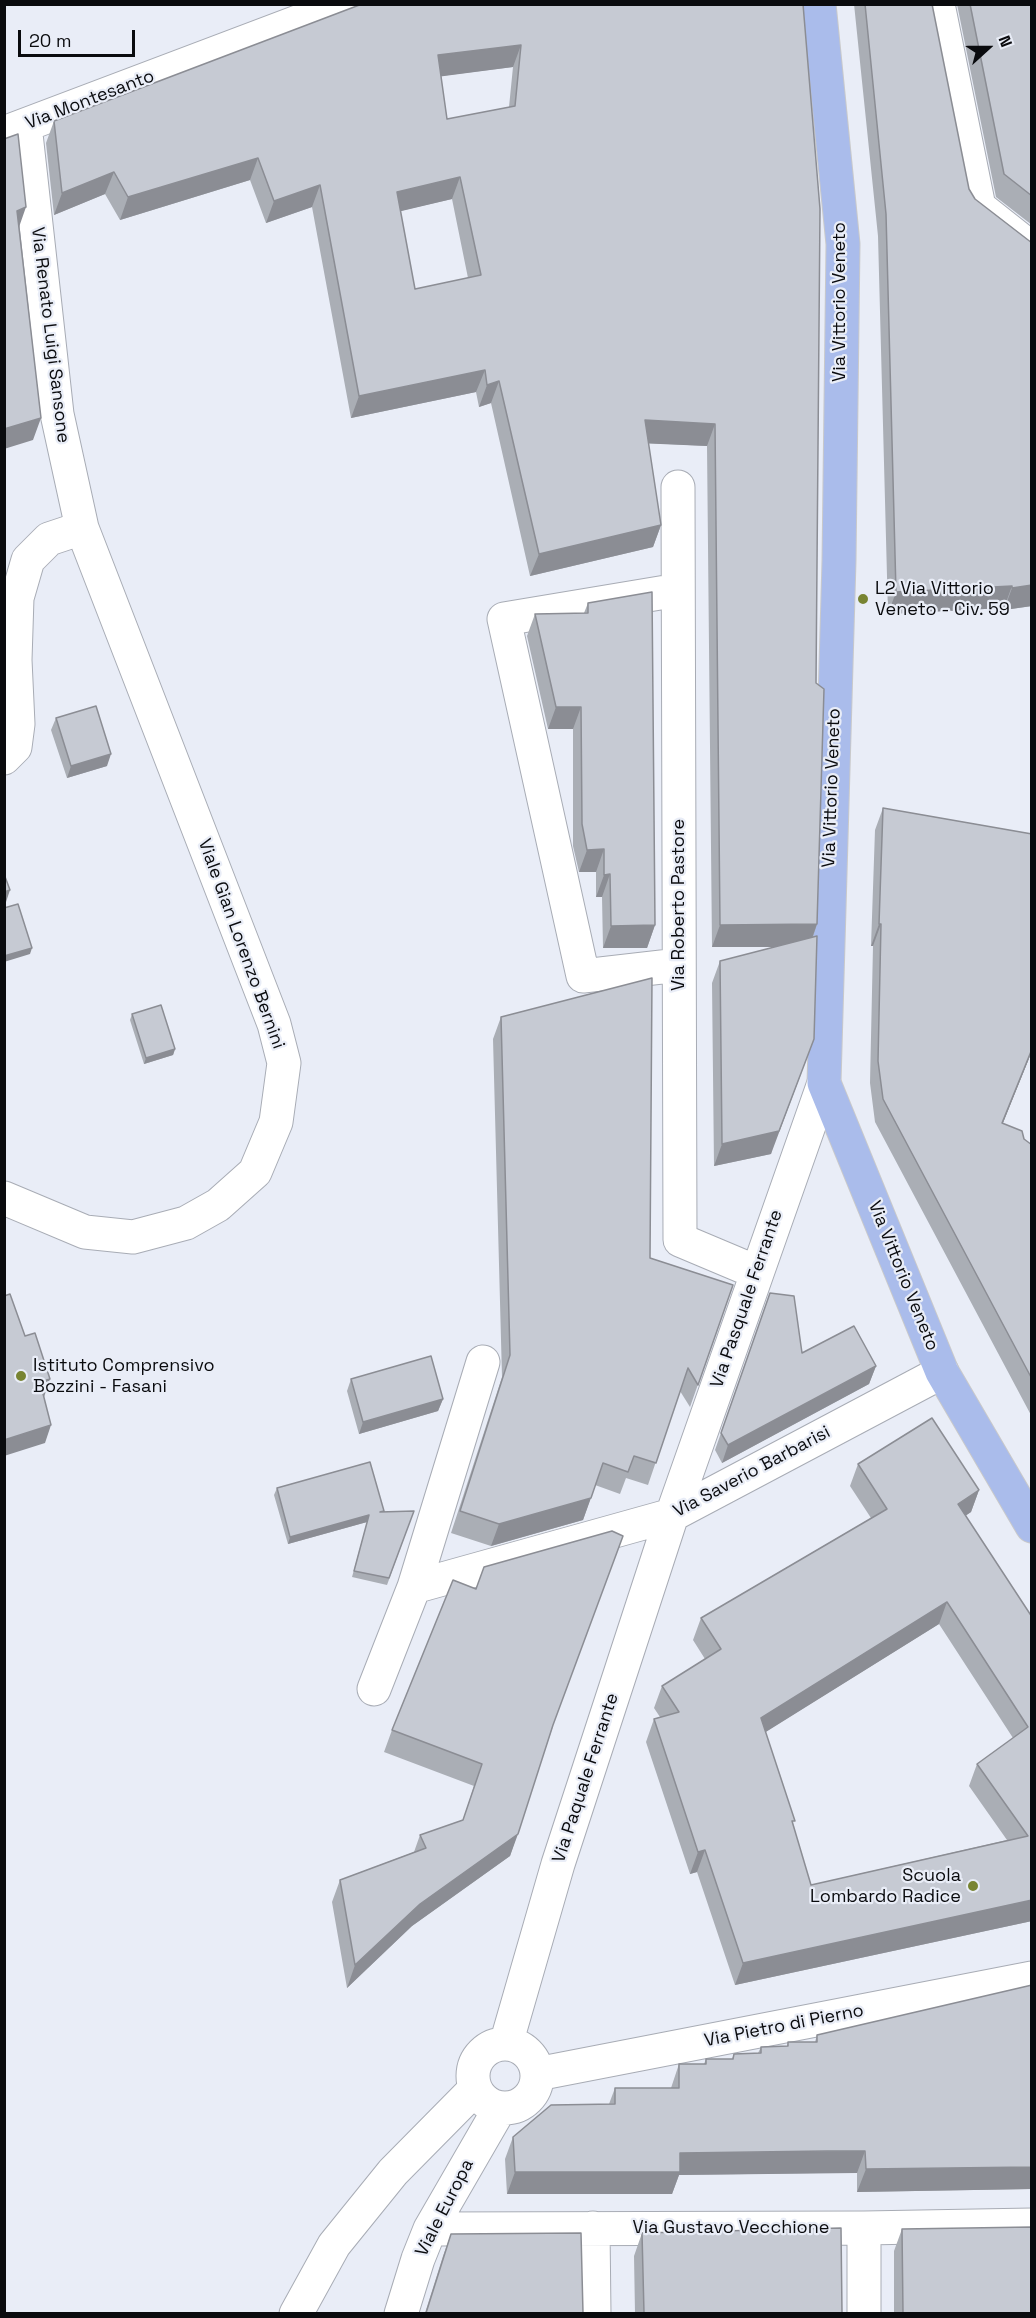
<!DOCTYPE html>
<html>
<head>
<meta charset="utf-8">
<style>
  body { margin:0 }
  #map { position:relative; width:1036px; height:2318px; overflow:hidden; background:#e9edf7; font-family:"Space Grotesk",sans-serif }
  canvas { display:block }
  .frame { position:absolute; inset:0; border:6px solid #0a0b0e; pointer-events:none }
  .north { position:absolute; left:958px; top:18px; width:60px; height:60px; -webkit-text-stroke:4px #e9edf7; paint-order:stroke; rotate:69deg; font-size:16px; font-weight:700; line-height:24px; text-align:center; color:#0a0b0e }
  .north::after { content:''; display:block; margin:auto; width:21px; height:27px; background:#0a0b0e; clip-path:polygon(50% 0,100% 100%,50% 72%,0 100%) }
  .scale { position:absolute; left:18px; top:30px; width:117px; height:27px; box-sizing:border-box; border:3px solid #0a0b0e; border-top:0; padding-left:8px; font-size:18px; line-height:21px; white-space:nowrap; color:#0a0b0e; -webkit-text-stroke:4px #e9edf7; paint-order:stroke }
</style>
</head>
<body>
<div id="map">
<canvas width="1036" height="2318"></canvas>
<div class="frame"></div>
<div class="north">N</div>
<div class="scale">20 m</div>
</div>
<script>
const g = document.querySelector('canvas').getContext('2d');
g.lineJoin = 'round';
function strokePath(path, color, width, dash) {
  g.strokeStyle = color;
  g.lineWidth = width;
  g.lineCap = dash ? 'butt' : 'round';
  g.setLineDash(dash || []);
  g.stroke(path);
}
function paint(path, color) {
  g.fillStyle = color;
  g.fill(path, 'evenodd');
}
function write(font, color, halo, rows, align = 'center') {
  g.font = font + ' "Space Grotesk",sans-serif';
  g.lineWidth = 4.5;
  g.setLineDash([]);
  g.textBaseline = 'middle';
  g.strokeStyle = halo;
  g.fillStyle = color;
  for (const [text, x, y, turn = 0] of rows) {
    g.save();
    g.translate(x, y);
    g.rotate((+turn || 0) * Math.PI / 180);
    g.textAlign = isNaN(turn) ? turn : align;
    if (halo) g.strokeText(text, 0, 0);
    g.fillText(text, 0, 0);
    g.restore();
  }
}
const minor = new Path2D(`
  M938,4L979,207L1032,249
  M4,133L345,4
  M678,487L680,1240L756,1272
  M678,590L504,619L583,976L679,965
  M4,758L15,747L18,724L15,660L17,598L28,560L49,539L82,528
  M4,1198L85,1232L133,1237L186,1223L218,1205L255,1172L276,1122L284,1063L274,1024L82,528L57,414L25,125
  M483,1362L414,1587L672,1515L942,1372
  M374,1689L414,1587
  M473 2076a32 32 0 1 1 64 0a32 32 0 1 1-64 0Z
  M506,2044L558,1864L672,1515L824,1083
  M537,2074L1032,1978
  M593,2228L594,2314
  M864,2228V2314
  M430,2229L864,2228L1032,2225
  M296,2314L334,2245L393,2172L475,2089
  M401,2314L418,2259L430,2229L500,2108`);
const major = new Path2D(`
  M819,4L843,244L839,561L824,1083L942,1372L1032,1526`);
const wall = new Path2D(`
  M362,4H803L816,683L817,924L813,937L771,1154L714,1166L712,983L720,961L775,947H712L707,446L648,443L661,525L653,547L530,576L491,403L479,407L476,392L351,418L312,207L266,223L250,180L120,220L105,194L54,215L46,143L54,121ZM513,67L509,107L447,119L441,76ZM452,199L468,278L415,289L400,211Z
  M854,4H932L1032,606L1004,610V608L888,614L878,236Z
  M957,4H1032V225L996,197Z
  M588,603L655,925L647,948H603L602,897H596V872H579L573,846V729H548L527,636L535,614L584,613Z
  M56,718L107,766L67,778L51,730Z
  M883,808L1032,834V1051L1003,1123L1024,1139L1032,1145V1417L875,1122L870,1083L873,946H871L875,830Z
  M132,1014L175,1049L173,1055L144,1064L130,1020Z
  M501,1017L650,1258L733,1285L690,1407L680,1391L648,1485L626,1478L620,1494L595,1485L583,1520L491,1546L451,1533L502,1377L493,1039Z
  M770,1293L802,1353L876,1366L869,1384L722,1463L715,1450Z
  M351,1379L443,1399L438,1411L359,1434L347,1391Z
  M858,1464L979,1490L971,1512L965,1516L1032,1617V1921L735,1985L697,1872L690,1874L646,1742L654,1719L660,1717L654,1708L662,1686L705,1659L693,1640L701,1618L871,1518L850,1486ZM939,1624L1013,1738L977,1764L969,1786L1007,1840L811,1885L765,1732Z
  M277,1488L384,1512L414,1511L387,1585L352,1577L367,1522L288,1544L274,1495Z
  M553,1726L510,1856L412,1926L347,1988L332,1902L340,1880L414,1852L420,1835L463,1820L474,1786L384,1752L392,1730Z
  M1032,1985V2189L857,2192V2173H819L679,2175L672,2194H507L505,2159L513,2137L609,2104L615,2088H671L679,2064H704L706,2059H732L734,2054L758,2053L761,2047L787,2046L788,2042H815L817,2035Z
  M902,2229L1032,2313H894V2251Z
  M642,2233L842,2313H635L634,2256Z
  M451,2234L583,2313H425L443,2256Z`);
const shadedWall = new Path2D(`
  M521,45L513,67L429,78L438,55Z
  M258,158L250,180L120,220L128,197Z
  M114,172L105,194L54,215L62,193Z
  M460,177L452,199L389,214L397,192Z
  M320,185L312,207L266,223L274,201Z
  M26,207L18,230L17,211Z
  M485,370L476,392L351,418L359,396Z
  M499,381L491,403L479,407L487,385Z
  M41,418L33,440L4,449V429Z
  M645,420L715,424L707,446L637,443Z
  M661,525L653,547L530,576L539,554Z
  M1032,585V606L1004,610L1012,588Z
  M1012,586L1004,608L888,614L896,592Z
  M556,707H581L573,729H548Z
  M111,754L107,766L67,778L71,766Z
  M604,849L596,872H579L587,850Z
  M610,874L602,897H596L604,875Z
  M10,890L6,902H4V892Z
  M817,924L809,947H712L720,925Z
  M879,924H881L873,946H871Z
  M655,925L647,948H603L611,926Z
  M32,948L30,954L4,962V956Z
  M814,1039L771,1154L714,1166L722,1144Z
  M175,1049L173,1055L144,1064L146,1058Z
  M1032,1049V1051L994,1145L1002,1123Z
  M876,1366L869,1384L722,1463L728,1445Z
  M50,1379L44,1397L40,1382Z
  M443,1399L438,1411L359,1434L363,1422Z
  M51,1425L45,1443L4,1456V1440Z
  M979,1490L971,1512L950,1526L958,1504Z
  M591,1498L583,1520L491,1546L499,1524Z
  M369,1515L367,1522L288,1544L290,1537Z
  M947,1602L939,1624L753,1740L761,1718Z
  M518,1834L510,1856L412,1926L347,1988L355,1965L420,1904Z
  M705,1850L697,1872L690,1874L698,1852Z
  M1032,1900V1921L735,1985L743,1963Z
  M865,2151L857,2173L679,2175L672,2194H507L515,2172L680,2153Z
  M1032,2167V2189L857,2192L866,2169Z`);
const building = new Path2D(`
  M362,4H803L820,209L816,683L824,689L817,924L720,925L715,424L645,420L661,525L539,554L499,381L487,385L485,370L359,396L320,185L274,201L258,158L128,197L114,172L62,193L54,121ZM521,45L515,106L447,119L438,55ZM460,177L481,275L415,289L397,192Z
  M865,4H932L969,189L975,199L1032,243V585L1012,588V586L896,592L886,214Z
  M970,4H1032V196L1004,174Z
  M18,134L26,207L17,211L41,418L4,429V139Z
  M652,592L655,925L611,926L610,874L604,875V849L587,850L582,824L581,707H556L535,614L588,613V603Z
  M96,706L111,754L71,766L56,718Z
  M883,808L1032,834V1049L1002,1123L1022,1131L1024,1139L1032,1145V1379L883,1099L878,1061L881,924H879Z
  M4,874L10,890L4,892Z
  M18,904L32,948L4,956V908Z
  M817,936L814,1039L779,1131L722,1144L720,961Z
  M652,978L650,1258L733,1285L698,1385L688,1368L656,1463L634,1456L628,1472L603,1463L591,1498L499,1524L460,1511L510,1355L501,1017Z
  M161,1005L175,1049L146,1058L132,1014Z
  M770,1293L794,1296L802,1353L854,1326L876,1366L728,1445L721,1433Z
  M10,1294L25,1336L35,1333L50,1379L40,1382L51,1425L4,1440V1296Z
  M431,1356L443,1399L363,1422L351,1379Z
  M932,1418L979,1490L958,1504L1032,1617V1900L743,1963L705,1850L698,1852L654,1719L679,1712L662,1686L721,1649L701,1618L887,1509L858,1464ZM947,1602L1028,1727L977,1764L1028,1836L811,1885L792,1821H795L761,1718Z
  M370,1462L384,1511L380,1512L414,1511L389,1578L354,1571L369,1515L290,1537L277,1488Z
  M612,1531L623,1536L553,1725L518,1834L420,1904L355,1965L340,1880L426,1848L420,1835L463,1820L482,1764L392,1730L453,1580L476,1589L484,1567Z
  M1032,1985V2167L866,2169L865,2151H827L680,2153V2172H515L513,2137L551,2105L615,2104V2088H679V2064H706V2059H733L734,2054L761,2053V2047L788,2046V2042H817V2035Z
  M1032,2227V2313H903L902,2229Z
  M841,2228L842,2313H644L642,2233Z
  M581,2233L583,2313H426L451,2234Z`);
const markers = [
  [863,599,6,"#788432"],
  [21,1376,6,"#788432"],
  [973,1886,6,"#788432"]
];
const streetNames = [
  ["Via Montesanto",90,100,-21],
  ["Via Vittorio Veneto",840,302,-90],
  ["Via Renato Luigi Sansone",50,335,83],
  ["Via Vittorio Veneto",832,788,-88],
  ["Via Roberto Pastore",679,905,-90],
  ["Viale Gian Lorenzo Bernini",241,944,70],
  ["Via Vittorio Veneto",903,1276,68],
  ["Via Pasquale Ferrante",747,1299,-71],
  ["Via Saverio Barbarisi",752,1472,-28],
  ["Via Paquale Ferrante",586,1778,-72],
  ["Via Pietro di Pierno",784,2026,-11],
  ["Viale Europa",445,2208,-63],
  ["Via Gustavo Vecchione",731,2228]
];
const poiNames = [
  ["L2 Via Vittorio",875,589],
  ["Veneto - Civ. 59",875,610],
  ["Istituto Comprensivo",33,1366],
  ["Bozzini - Fasani",33,1387],
  ["Scuola",961,1876,"right"],
  ["Lombardo Radice",961,1897,"right"]
];
strokePath(minor, '#a8acb5', 35);
strokePath(major, '#c9c9ca', 35);
strokePath(minor, '#fff', 33);
strokePath(major, '#aabceb', 33);
paint(wall, '#aaaeb5');
paint(shadedWall, '#8b8d94');
paint(building, '#c6cad3');
strokePath(building, '#8b8d94', 1.5);
for (const [x, y, r, color] of markers) {
  const dot = new Path2D();
  dot.arc(x, y, r, 0, 2 * Math.PI);
  g.fillStyle = color;
  g.fill(dot);
  strokePath(dot, '#e9edf7', 2);
}
write('18px', '#0a0b0e', '#e9edf7', streetNames);
write('18px', '#0a0b0e', '#e9edf7', poiNames, 'left');
</script>
</body>
</html>
